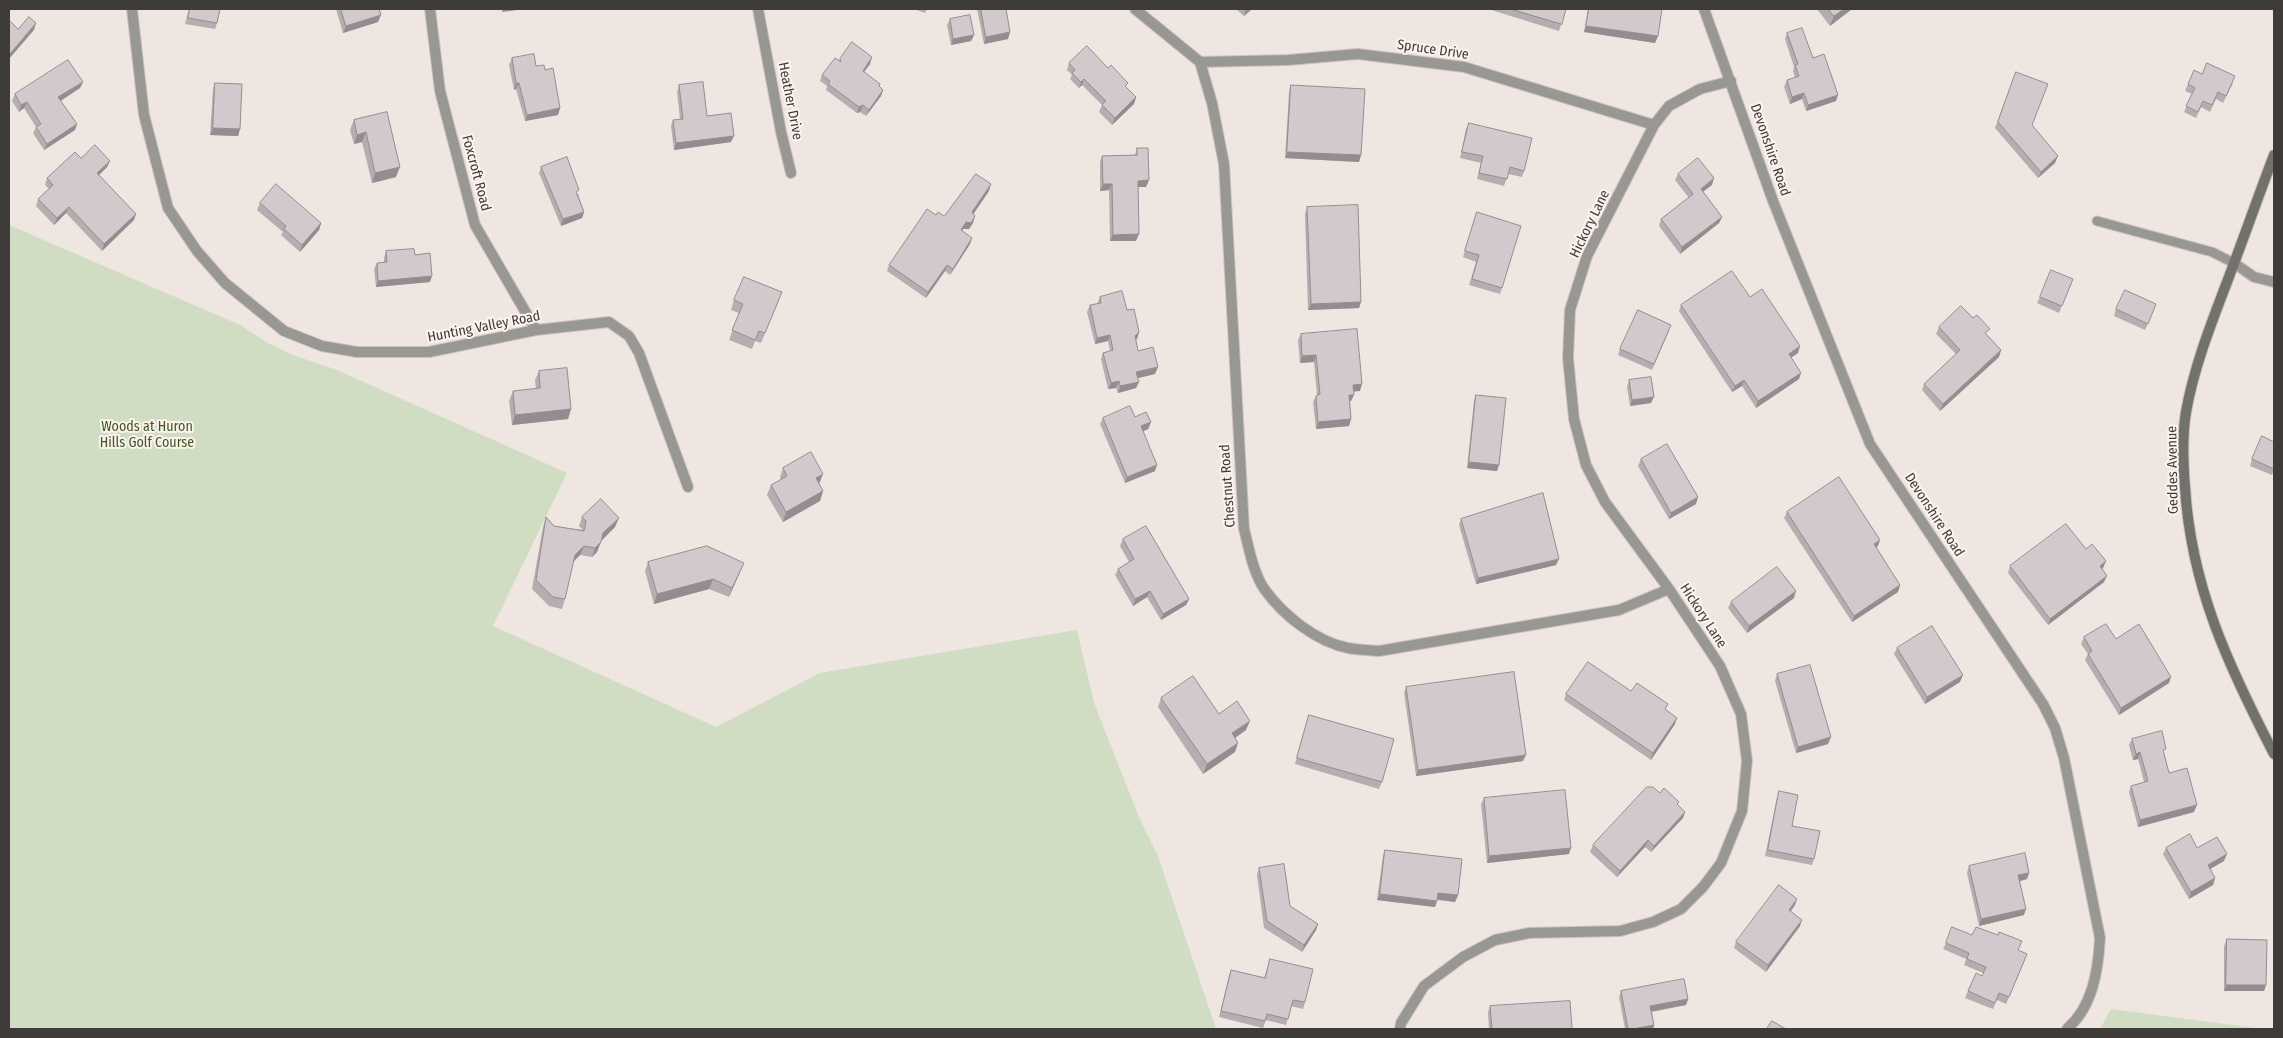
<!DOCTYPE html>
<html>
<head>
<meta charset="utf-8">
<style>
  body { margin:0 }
  #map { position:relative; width:2283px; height:1038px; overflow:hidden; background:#efe5e1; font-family:"Fira Sans Condensed",sans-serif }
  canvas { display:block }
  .frame { position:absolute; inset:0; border:10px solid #3f3b39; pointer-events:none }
</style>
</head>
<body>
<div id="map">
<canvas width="2283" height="1038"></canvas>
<div class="frame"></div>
</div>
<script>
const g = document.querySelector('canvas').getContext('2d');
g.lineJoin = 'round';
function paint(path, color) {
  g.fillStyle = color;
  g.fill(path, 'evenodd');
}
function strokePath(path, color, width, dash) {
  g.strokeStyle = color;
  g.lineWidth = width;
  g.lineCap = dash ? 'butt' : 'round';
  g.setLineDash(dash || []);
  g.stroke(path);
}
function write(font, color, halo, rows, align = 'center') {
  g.font = font + ' "Fira Sans Condensed",sans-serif';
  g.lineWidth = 4;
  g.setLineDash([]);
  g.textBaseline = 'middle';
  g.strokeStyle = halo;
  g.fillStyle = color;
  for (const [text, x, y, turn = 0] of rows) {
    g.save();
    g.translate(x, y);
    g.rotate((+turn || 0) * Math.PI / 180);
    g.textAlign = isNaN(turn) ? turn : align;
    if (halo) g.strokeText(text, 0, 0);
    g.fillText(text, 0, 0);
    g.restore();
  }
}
const green = new Path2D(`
  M9,225L240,325L268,343L293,355L337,370L567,473L493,626L716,727L820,673L1077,630L1094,703L1139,817L1158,856L1216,1029H9Z
  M2111,1009L2263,1029H2100Z`);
const service = new Path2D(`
  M2097,221L2212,252L2234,263`);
const minor = new Path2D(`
  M132,9L144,115L168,208L197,251L225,283L284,331L322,346L357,352H429L536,330L609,322L629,336L639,353L688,487
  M430,9L440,91L475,225L536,330
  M758,9L781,132L791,173
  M1135,9L1200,62L1212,103L1224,164L1244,529C1249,548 1253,573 1265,590C1284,616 1317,642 1348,648C1358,650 1369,650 1379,651L1619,610L1669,589
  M1704,9L1773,201L1870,444L2043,704L2055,728L2064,758L2100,938C2098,971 2093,1006 2067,1029
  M1200,62L1288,60L1358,54L1464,67L1654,125
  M2234,263L2254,277L2274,282
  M1400,1029L1401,1023L1424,986L1463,957L1495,940L1529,933L1620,931L1653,922L1681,909L1703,887L1721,863L1742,811L1747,761L1741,714L1720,666L1669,589L1605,502L1586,465L1574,419L1568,358L1570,310L1587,256L1654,125L1669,106L1700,89L1731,81`);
const secondary = new Path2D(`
  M2274,155C2258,197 2243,240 2227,282C2211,324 2194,367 2186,412C2182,436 2183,463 2185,487C2191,587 2229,667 2274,754`);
const wall = new Path2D(`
  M189,9H220L217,23L215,29L185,24Z
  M336,9H379L378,22L343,33Z
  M914,9H927L925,13Z
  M977,9H1006L1010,32L1008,39L984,44Z
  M1236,9H1252L1244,16Z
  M1488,9H1566L1559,31Z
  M1588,9H1662L1658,36L1655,43L1584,32Z
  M1817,9H1852L1830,26Z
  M950,19L974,35L971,41L951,45L947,25Z
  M1787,33L1813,58L1836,101L1806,111L1802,99L1790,104L1784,87L1787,80L1795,78L1793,71L1794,67L1785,39Z
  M512,58L536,66L560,108L558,115L525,121L516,89L514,90L509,65Z
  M840,59L870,64L864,72L883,90L881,96L866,116L860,112L857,113L826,90L827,86L820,81L822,75L839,61Z
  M1069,63L1126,87L1136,97L1134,104L1112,125L1099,112L1102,105L1082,85L1079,88L1070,79L1072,75L1067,70Z
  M2016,72L2032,125L2055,163L2038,178L1995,128Z
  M2202,74L2233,83L2223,103L2216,99L2210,112L2201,107L2196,118L2184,112L2192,94L2185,91L2188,84Z
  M83,82L80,88L60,101L77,124L75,130L44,150L33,133L36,127L24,108L19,112L12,101L15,94Z
  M215,83L240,129L238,136L210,135L213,89Z
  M679,85L707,116L731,142L674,150L671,126L673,120L680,119L677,92Z
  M1291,85L1361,155L1359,162L1285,158L1289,92Z
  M387,112L396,177L372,183L362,142L354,144L350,130L354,120Z
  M1469,123L1524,171L1522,177L1508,174L1504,186L1477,179L1481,163L1460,158L1466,129Z
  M1137,148L1149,180L1146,187H1138L1136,241H1110L1109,190L1100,191V162L1102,156L1135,155Z
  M81,158L110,161L107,167L99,175L134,220L102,251L66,213L54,225L36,206L38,199L49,189L45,185L47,178Z
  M541,167L578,194L584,212L582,218L561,226L539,173Z
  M1678,174L1712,185L1703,192L1722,217L1719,223L1680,254L1659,226L1661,219L1689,198L1675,180Z
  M989,191L973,214V223L969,229H963L962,231L970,244L950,275L945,271L926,298L887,271L889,265L936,215L944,216Z
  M260,203L321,223L319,230L300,252L281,235L283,232L257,210Z
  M1307,207L1361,302L1359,308L1308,310L1305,214Z
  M1477,212L1502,288L1500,294L1469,285L1476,262L1463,257Z
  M386,251L415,255L430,282L376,287L374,269L377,263L384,262V258Z
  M2070,285L2059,313L2037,303L2040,297Z
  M1100,297L1127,310L1139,332L1137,339L1135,340L1138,351L1155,374L1138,378L1136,388L1118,393L1116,388L1108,389L1101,359L1103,353L1110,351L1108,341L1095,344L1087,312L1090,305L1097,304Z
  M1750,297L1798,353L1791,358L1799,379L1756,408L1742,386L1732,392L1679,311L1681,305Z
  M734,300L778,302L761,343L755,341L752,349L729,340L739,313L731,310Z
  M2156,304L2145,330L2114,316L2116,309Z
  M1939,327L1987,335L2001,350L1999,357L1940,411L1922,390L1924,384L1956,354L1936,334Z
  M1669,331L1652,370L1618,355L1620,349Z
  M1301,334L1360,391H1353L1351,401H1350L1351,419L1349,426L1316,429L1313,402L1316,396L1317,395L1314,362L1300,363L1298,340Z
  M539,371L571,409L568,419L512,425L509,401L513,391L536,389L535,380Z
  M1629,380L1651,403L1630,406L1627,387Z
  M1476,395L1497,471L1467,468L1474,401Z
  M1135,417L1151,422L1148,429L1143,431L1155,471L1125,483L1100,424L1103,418Z
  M2274,442V470L2272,475L2250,466L2252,459Z
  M1641,459L1696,504L1669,519L1638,466Z
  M783,468L819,484L823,491L820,501L783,522L767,495L771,485L781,480L780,477Z
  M1787,512L1878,546L1876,548L1900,585L1898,592L1852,622L1784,518Z
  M546,517L554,526L583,530L579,526L582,517L615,527L601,541L597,552L592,557L580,555L573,562L565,599L562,609L549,606L532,589L543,527Z
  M1461,519L1556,565L1476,584L1459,525Z
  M1123,539L1189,599L1186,605L1161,620L1147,597L1133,606L1115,575L1118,569L1129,562L1120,546Z
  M2086,549L2106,561L2103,568L2102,569L2104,582L2048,625L2008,573L2010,566Z
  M648,562L740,572L729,597L709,589L654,604L645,571Z
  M1794,598L1747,633L1728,608L1731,602Z
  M2084,637L2116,639L2169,683L2119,715L2085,660L2088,654L2081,644Z
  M1897,648L1960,682L1925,704L1894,654Z
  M1777,674L1828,744L1796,753L1775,681Z
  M1406,687L1523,761L1416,776L1404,693Z
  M1631,691L1666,710L1675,724L1651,760L1564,700L1566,694Z
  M1161,698L1219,714L1246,730L1235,738V752L1203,774L1158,707Z
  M1309,715L1382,782L1379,789L1295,764Z
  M2132,739L2164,755L2169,773L2194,812L2138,827L2129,792L2131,786L2144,782L2138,759L2133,760L2129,745Z
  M1779,791L1792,826L1814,859L1812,865L1765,856L1777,798Z
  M1660,793L1678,805L1685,812L1683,818L1651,852L1645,847L1617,877L1590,852L1593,845Z
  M1484,798L1569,854L1487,863L1481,804Z
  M2166,848H2197L2224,861L2210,869L2215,878L2213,885L2189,899L2163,854Z
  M1385,850L1458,895L1455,902L1437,900L1435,907L1377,900L1383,856Z
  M1969,866L2029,873L2027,879L2020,881L2024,915L1979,926L1967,873Z
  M1259,868L1290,906L1318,924L1316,930L1302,952L1264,928L1257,875Z
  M1795,905L1791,911L1800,926L1766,972L1734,948L1736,942Z
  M1972,935L2019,950L2025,960L2006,1004L1997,1000L1993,1009L1965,998L1968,991L1982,976L1983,973L1964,965L1966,959L1943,949L1946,943Z
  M2227,939L2266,985L2264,991H2224V946Z
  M1270,959L1305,1002L1303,1009L1291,1006L1286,1025L1266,1020L1263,1028L1219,1017L1229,976L1231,970L1264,978Z
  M1621,991L1688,999L1686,1005L1652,1012L1654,1025L1653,1029H1625L1619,997Z
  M1490,1006L1572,1029H1489L1488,1012Z`);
const shadedWall = new Path2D(`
  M503,9H525L502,12Z
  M1246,9H1252L1244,16Z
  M1844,9H1852L1830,26L1834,16Z
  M381,15L378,22L343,33L346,26Z
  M36,23L34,30L9,59V55Z
  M1586,26L1658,36L1655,43L1584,32Z
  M1010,32L1008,39L984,44L986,37Z
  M974,35L971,41L951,45L953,39Z
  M872,57L870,64L860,77L863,71Z
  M1084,79L1082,85L1079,88L1081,82Z
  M83,82L80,88L56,104L58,97Z
  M516,83H519L516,89L514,90Z
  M883,90L881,96L866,116L869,110Z
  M1804,93L1802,99L1790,104L1792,97Z
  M1838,95L1836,101L1806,111L1808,105Z
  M1136,97L1134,104L1112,125L1115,118Z
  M27,102L24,108L19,112L21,105Z
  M863,105L860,112L857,113L859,107Z
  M560,108L558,115L525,121L527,115Z
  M77,124L75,130L44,150L47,144Z
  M213,128L240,129L238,136L210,135Z
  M366,132L362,142L354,144L357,135Z
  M734,136L731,142L674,150L676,143Z
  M1287,152L1361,155L1359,162L1285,158Z
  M2058,156L2055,163L2038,178L2041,172Z
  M110,161L107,167L95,179L97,173Z
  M400,167L396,177L372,183L375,173Z
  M1714,178L1712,185L1698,195L1701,189Z
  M1149,180L1146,187H1135L1138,181Z
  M991,184L989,191L970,219L972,212Z
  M1103,184H1112L1109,190L1100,191Z
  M69,207L66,213L54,225L57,218Z
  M584,212L582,218L561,226L563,219Z
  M136,214L134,220L102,251L104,244Z
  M975,216L973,223L969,229H963L958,236L961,230L966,222Z
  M1722,217L1719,223L1680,254L1682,247Z
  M321,223L319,230L300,252L302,245Z
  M1139,234L1136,241H1110L1113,235Z
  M972,238L970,244L950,275L953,269Z
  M947,265L945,271L926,298L928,292Z
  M432,276L430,282L376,287L378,281Z
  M1361,302L1359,308L1308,310L1311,304Z
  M1139,332L1137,339L1132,343L1135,336Z
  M1110,335L1108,341L1095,344L1097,338Z
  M1800,346L1798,353L1786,361L1789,354Z
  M2001,350L1999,357L1940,411L1943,404Z
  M1316,355L1314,362L1300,363L1302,356Z
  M1158,367L1155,374L1134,379L1136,372Z
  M1801,373L1799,379L1756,408L1758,401Z
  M1744,380L1742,386L1732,392L1735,386Z
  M1119,381L1116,388L1108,389L1111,383Z
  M1139,382L1136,388L1118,393L1120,386Z
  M1362,384L1360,391L1350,392L1353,385Z
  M1349,395H1354L1351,401H1347Z
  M1654,397L1651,403L1630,406L1632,400Z
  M571,409L568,419L512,425L515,415Z
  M1351,419L1349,426L1316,429L1318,422Z
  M1151,422L1148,429L1139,433L1141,426Z
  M1469,462L1499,465L1497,471L1467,468Z
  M1157,465L1155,471L1125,483L1127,477Z
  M823,474L819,484L812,488L816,478Z
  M823,491L820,501L783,522L786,512Z
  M1698,497L1696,504L1669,519L1671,513Z
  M619,518L615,527L599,543L603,533Z
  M1880,540L1878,546L1871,550L1874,544Z
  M601,542L597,552L592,557L595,548Z
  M584,546L580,555L571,564L575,555Z
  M1559,559L1556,565L1476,584L1478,578Z
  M2106,561L2103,568L2097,573L2100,566Z
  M744,563L740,572L729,597L732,588Z
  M2107,576L2104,582L2048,625L2050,619Z
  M713,579L709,589L654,604L657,594Z
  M1900,585L1898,592L1852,622L1854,616Z
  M1150,591L1147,597L1133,606L1135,599Z
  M1796,591L1794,598L1747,633L1749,626Z
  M1189,599L1186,605L1161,620L1163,614Z
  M1963,675L1960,682L1925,704L1927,697Z
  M2171,677L2169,683L2119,715L2121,708Z
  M1677,718L1675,724L1651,760L1653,753Z
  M1250,721L1246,730L1228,743L1232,733Z
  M1831,737L1828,744L1796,753L1798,747Z
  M1238,743L1235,752L1203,774L1207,764Z
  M2140,752L2138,759L2133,760L2136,754Z
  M1526,755L1523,761L1416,776L1418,770Z
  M2197,805L2194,812L2138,827L2140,820Z
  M1685,812L1683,818L1651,852L1654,846Z
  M1648,840L1645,847L1617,877L1620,871Z
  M1571,848L1569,854L1487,863L1489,856Z
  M2227,854L2224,861L2205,872L2208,865Z
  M2029,873L2027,879L2016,882L2018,875Z
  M2215,878L2213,885L2189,899L2191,892Z
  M1438,893L1458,895L1455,902L1436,899Z
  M1380,894L1437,901L1435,907L1377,900Z
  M1797,899L1795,905L1787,916L1789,910Z
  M2026,909L2024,915L1979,926L1981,919Z
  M1802,920L1800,926L1766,972L1768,965Z
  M1318,924L1316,930L1302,952L1304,945Z
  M2226,985H2266L2264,991H2224Z
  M1688,999L1686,1005L1648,1012L1650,1006Z
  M1654,1025L1653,1029H1633Z`);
const building = new Path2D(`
  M190,9H220L217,23L188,18Z
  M341,9H379L381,15L346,26Z
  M981,9H1006L1010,32L986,37Z
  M1511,9H1566L1562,24Z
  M1589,9H1662L1658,36L1586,26Z
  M1828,9H1844L1834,16Z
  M970,15L974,35L953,39L950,19Z
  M29,17L36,23L9,55V20L18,29Z
  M1802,28L1813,58L1824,54L1838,95L1808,105L1804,93L1792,97L1787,80L1799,76L1795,65L1798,64L1787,33Z
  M852,42L872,57L863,71L880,84L879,86L883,90L869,110L863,105L859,107L828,84L830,81L822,75L835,58L841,62L840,59Z
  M1087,46L1108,68L1111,65L1128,83L1125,86L1136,97L1115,118L1102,105L1106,101L1084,79L1081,82L1072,73L1075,70L1069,63Z
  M534,54L536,66L544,65L545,70L553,68L560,108L527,115L519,83H516L512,58Z
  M68,60L83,82L58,97L77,124L47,144L36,127L41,124L27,102L21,105L15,94Z
  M2207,63L2235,76L2226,96L2218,92L2212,105L2203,101L2198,112L2186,106L2195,88L2188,84L2194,70L2202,74Z
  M2016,72L2048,84L2032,125L2058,156L2041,172L1998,122Z
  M703,82L707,116L731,113L734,136L676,143L673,120L683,119L679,85Z
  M215,83L242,84L240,129L213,128Z
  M1291,85L1365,89L1361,155L1287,152Z
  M387,112L400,167L375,173L366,132L357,135L354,120Z
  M1469,123L1532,138L1524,171L1510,167L1507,179L1479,173L1483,156L1462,152Z
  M95,145L110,161L97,173L136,214L104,244L69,207L57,218L38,199L53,185L47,178L75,152L81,158Z
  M1137,148H1148L1149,180L1138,181L1139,234L1113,235L1112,184H1103L1102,156L1137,155Z
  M567,157L579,190L576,192L584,212L563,219L541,167Z
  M1698,158L1714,178L1701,189L1722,217L1682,247L1661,219L1693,194L1678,174Z
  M976,174L991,184L972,212L975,216L971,223L966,222L961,230L972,238L953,269L947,265L928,292L889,265L927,209L936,215L938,212L944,216Z
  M276,184L321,223L302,245L284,229L286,226L260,203Z
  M1358,205L1361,302L1311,304L1307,207Z
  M1477,212L1521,226L1502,288L1472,279L1479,255L1465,251Z
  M414,249L415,255L430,253L432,276L378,281L377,263L387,262L386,251Z
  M2051,270L2073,279L2062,306L2040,297Z
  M1732,271L1750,297L1762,289L1800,346L1789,354L1801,373L1758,401L1744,380L1735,386L1681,305Z
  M744,277L782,292L765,333L759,331L755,340L732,330L743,304L734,300Z
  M2125,290L2156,304L2148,324L2116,309Z
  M1122,291L1127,310L1134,309L1139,332L1135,336L1138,351L1153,347L1158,367L1136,372L1139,382L1120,386L1119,381L1111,383L1103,353L1113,350L1110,335L1097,338L1090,305L1101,303L1100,297Z
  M1961,306L1973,318L1977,315L1990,329L1985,333L2001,350L1943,404L1924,384L1960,350L1939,327Z
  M1638,310L1671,325L1654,364L1620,349Z
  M1357,329L1362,384L1353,385L1354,395H1349L1351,419L1318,422L1316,396L1320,394L1316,355L1302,356L1301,334Z
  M567,368L571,409L515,415L513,391L540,388L539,371Z
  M1651,377L1654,397L1632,400L1629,380Z
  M1476,395L1506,398L1499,465L1469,462Z
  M1130,406L1135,417L1146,412L1151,422L1141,426L1157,465L1127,477L1103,418Z
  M2262,436L2274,442V469L2252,459Z
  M1667,444L1698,497L1671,513L1641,459Z
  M811,452L823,474L816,478L823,491L786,512L771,485L787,476L783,468Z
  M1839,477L1880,540L1874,544L1900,585L1854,616L1787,512Z
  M1543,493L1559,559L1478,578L1461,519Z
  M601,499L619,518L603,533L601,542L595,548L584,546L575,555L565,599L553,597L536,580L546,517L554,526L584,531L586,521L582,517Z
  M2066,524L2086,549L2092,544L2106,561L2100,566L2107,576L2050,619L2010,566Z
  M1146,526L1189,599L1163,614L1150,591L1135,599L1118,569L1134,559L1123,539Z
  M707,546L744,563L732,588L713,579L657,594L648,562Z
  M1777,567L1796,591L1749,626L1731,602Z
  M2106,624L2116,639L2139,624L2171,677L2121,708L2088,654L2092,651L2084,637Z
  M1932,626L1963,675L1927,697L1897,648Z
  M1588,662L1631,691L1637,683L1668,704L1665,709L1677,718L1653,753L1566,694Z
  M1810,665L1831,737L1798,747L1777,674Z
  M1514,672L1526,755L1418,770L1406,687Z
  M1193,676L1219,714L1237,701L1250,721L1232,733L1238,743L1207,764L1161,698Z
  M1309,715L1394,739L1382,782L1297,758Z
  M2162,731L2166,749L2163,750L2169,773L2187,768L2197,805L2140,820L2131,786L2148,781L2140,752L2136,754L2132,739Z
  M1647,787H1653L1660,793L1664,788L1679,802L1677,804L1685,812L1654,846L1648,840L1620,871L1593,845Z
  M1565,790L1571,848L1489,856L1484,798Z
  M1779,791L1798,795L1792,826L1820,831L1814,859L1768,850Z
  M2190,834L2197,848L2217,837L2227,854L2208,865L2215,878L2191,892L2166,848Z
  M1385,850L1462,859L1458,895L1438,893L1437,901L1380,894Z
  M2025,853L2029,873L2018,875L2026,909L1981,919L1969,866Z
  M1284,864L1290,906L1318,924L1304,945L1267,921L1259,868Z
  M1779,885L1797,899L1789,910L1802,920L1768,965L1736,942Z
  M1952,927L1972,935L1976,927L1998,935L1999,932L2022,941L2018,950L2027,954L2009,997L1999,993L1995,1003L1968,991L1976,973L1982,976L1986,967L1967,959L1969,953L1946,943Z
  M2227,939L2267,940L2266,985H2226Z
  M1270,959L1313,969L1305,1002L1293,1000L1288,1019L1267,1014L1265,1021L1221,1011L1231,970L1265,978Z
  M1684,979L1688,999L1650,1006L1654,1025L1633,1029H1628L1621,991Z
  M1570,1001L1572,1029H1492L1490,1006Z
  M1772,1021L1786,1029H1767Z`);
const streetNames = [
  ["Spruce Drive",1433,50,8],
  ["Heather Drive",790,101,79],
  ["Devonshire Road",1770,150,71],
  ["Foxcroft Road",476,173,75],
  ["Hickory Lane",1590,224,-64],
  ["Hunting Valley Road",484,327,-11],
  ["Geddes Avenue",2173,470,-91],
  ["Chestnut Road",1228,486,-94],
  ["Devonshire Road",1934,515,57],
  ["Hickory Lane",1703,616,57]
];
const parkNames = [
  ["Woods at Huron",147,427],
  ["Hills Golf Course",147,443]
];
paint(green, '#d0ddc3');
strokePath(service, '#ccc3bf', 11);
strokePath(minor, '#ccc3bf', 12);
strokePath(secondary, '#ccc3bf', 12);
strokePath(service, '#989794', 9);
strokePath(minor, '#989794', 10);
strokePath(secondary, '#72716c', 10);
paint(wall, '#b5adb0');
paint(shadedWall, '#948d90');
paint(building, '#d3c9cd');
strokePath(building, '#948d90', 1);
write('14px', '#3f3b39', '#fcf3ee', streetNames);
write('14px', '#3f5720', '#fcf3ee', parkNames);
</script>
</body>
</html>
